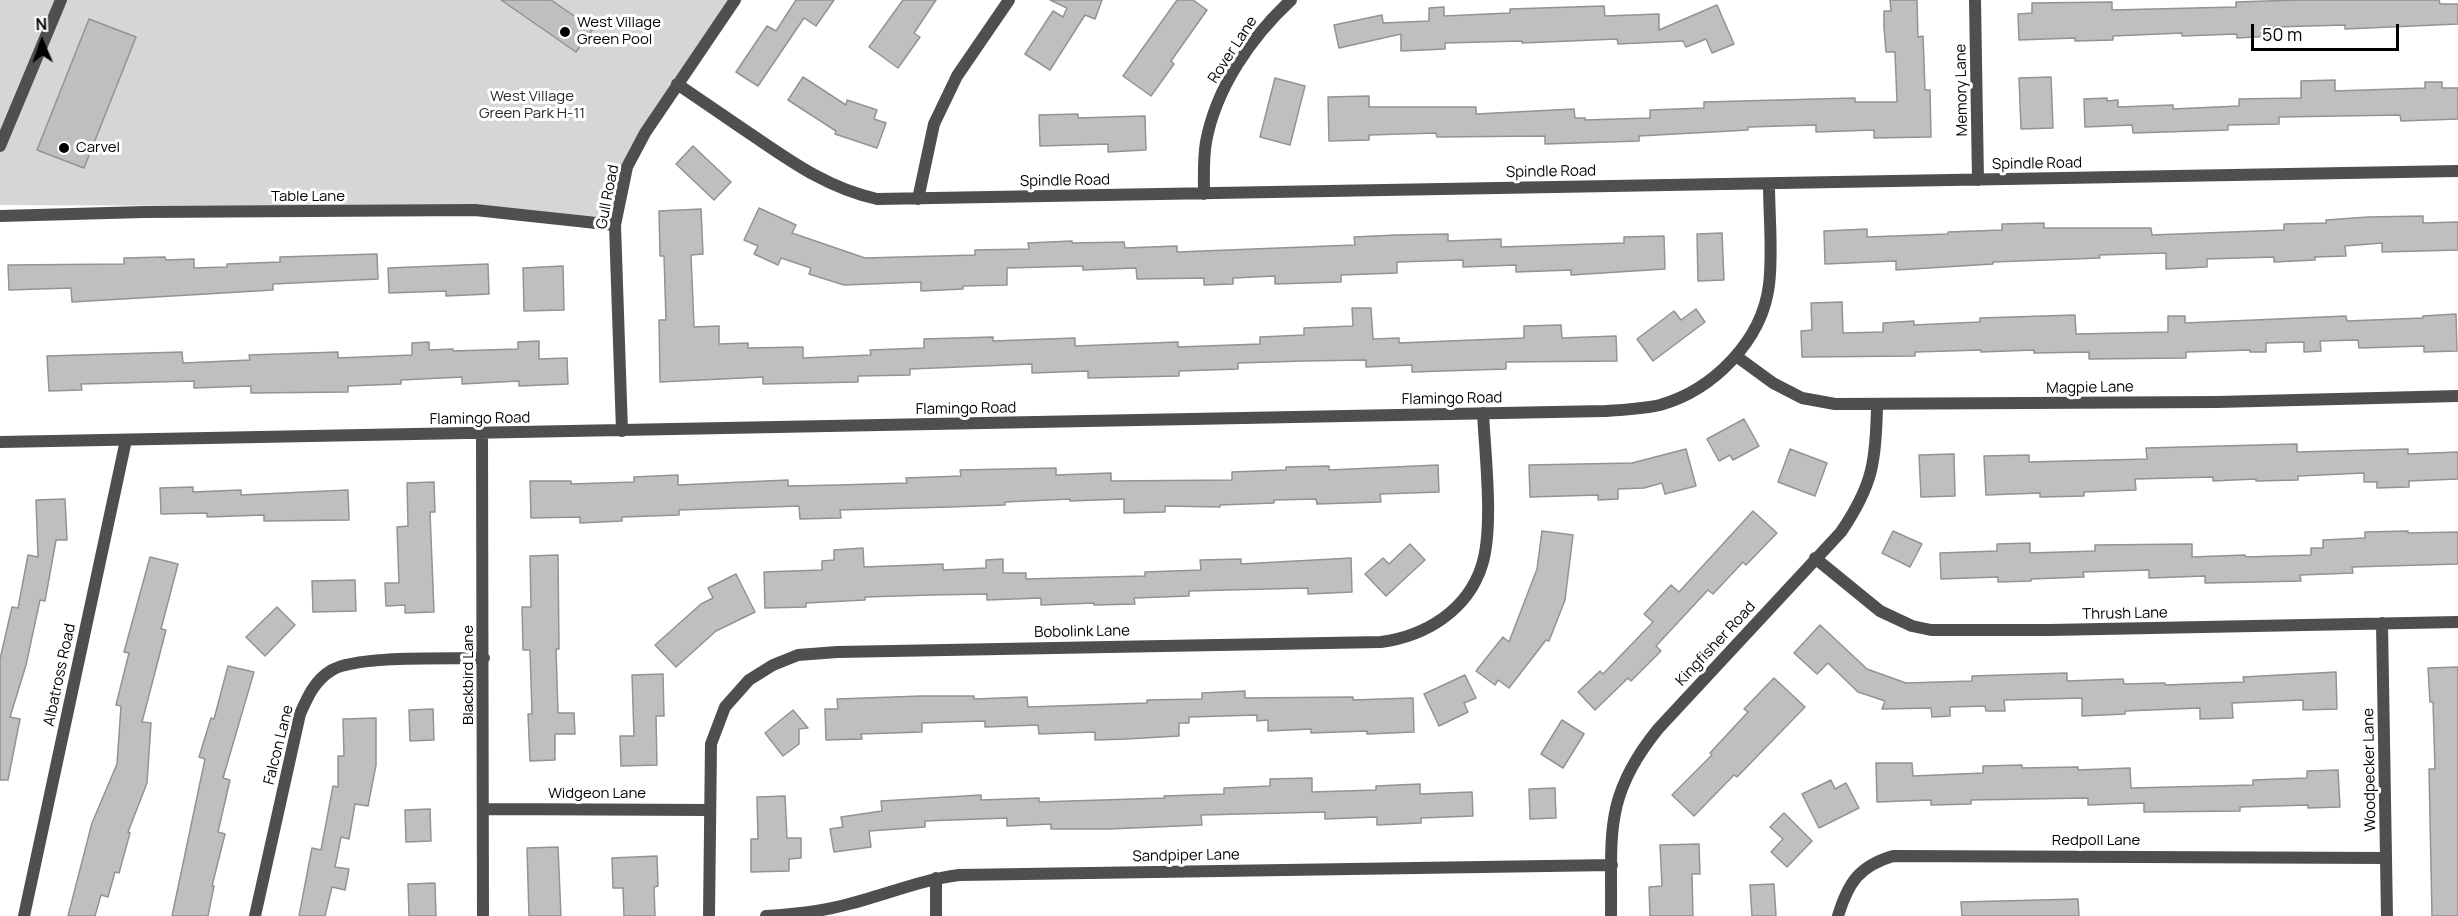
<!DOCTYPE html>
<html>
<head>
<meta charset="utf-8">
<style>
  body { margin:0 }
  #map { position:relative; width:2458px; height:916px; overflow:hidden; background:#fff; font-family:Manrope,sans-serif }
  canvas { display:block }
  .north { position:absolute; left:12px; top:12px; width:60px; height:60px; -webkit-text-stroke:4px #fff; paint-order:stroke; rotate:358deg; font-size:16px; font-weight:700; line-height:24px; text-align:center; color:#000 }
  .north::after { content:''; display:block; margin:auto; width:21px; height:27px; background:#000; clip-path:polygon(50% 0,100% 100%,50% 72%,0 100%) }
  .scale { position:absolute; left:2251px; top:24px; width:148px; height:27px; box-sizing:border-box; border:3px solid #000; border-top:0; padding-left:8px; font-size:18px; line-height:21px; white-space:nowrap; color:#000; -webkit-text-stroke:4px #fff; paint-order:stroke }
</style>
</head>
<body>
<div id="map">
<canvas width="2458" height="916"></canvas>
<div class="north">N</div>
<div class="scale">50 m</div>
</div>
<script>
const g = document.querySelector('canvas').getContext('2d');
g.lineJoin = 'round';
function paint(path, color) {
  g.fillStyle = color;
  g.fill(path, 'evenodd');
}
function strokePath(path, color, width, dash) {
  g.strokeStyle = color;
  g.lineWidth = width;
  g.lineCap = dash ? 'butt' : 'round';
  g.setLineDash(dash || []);
  g.stroke(path);
}
function write(font, color, halo, rows, align = 'center') {
  g.font = font + ' Manrope,sans-serif';
  g.lineWidth = 6;
  g.setLineDash([]);
  g.textBaseline = 'middle';
  g.strokeStyle = halo;
  g.fillStyle = color;
  for (const [text, x, y, turn = 0] of rows) {
    g.save();
    g.translate(x, y);
    g.rotate((+turn || 0) * Math.PI / 180);
    g.textAlign = isNaN(turn) ? turn : align;
    if (halo) g.strokeText(text, 0, 0);
    g.fillText(text, 0, 0);
    g.restore();
  }
}
const green = new Path2D(`
  M0,0H731L629,150L611,219L472,207L0,205Z`);
const building = new Path2D(`
  M501,0H551L593,29L576,52Z
  M796,0H834L816,26L804,18L758,86L736,72L767,26L776,31Z
  M903,0H936L914,33L920,37L898,68L869,47Z
  M1050,0H1102L1095,19L1085,15L1050,70L1025,54L1053,11L1063,17L1067,8Z
  M1177,0H1193L1207,10L1171,61L1174,64L1151,96L1123,76Z
  M1890,0H1917L1918,37L1923,36L1925,90H1930L1931,137L1874,138V130L1816,132V125L1748,127V130L1639,136V141L1545,144V136L1437,137L1436,133L1369,135V140L1329,141L1328,97L1369,96V107H1476V114L1574,109L1575,118H1585V120L1650,118V110L1704,108V102L1855,98V102H1897L1895,52H1886L1884,27V11H1891Z
  M2297,0H2439L2440,4H2458V24L2345,29V25L2274,27V36L2237,38V34L2182,36V33L2113,36V40L2075,41V38L2019,40L2018,14L2032,13V3L2112,2V10L2236,7V2Z
  M1717,5L1734,44L1712,53L1706,39L1686,47L1683,41L1618,44L1617,39L1522,43V41L1445,43V49L1401,51V34L1339,48L1334,25L1382,15L1383,23L1429,21V8L1444,7V16L1510,13V9L1604,6L1605,16L1659,14V30Z
  M89,19L136,37L84,168L37,150Z
  M803,77L846,105L847,100L877,110L874,119L886,123L877,148L835,134L836,131L788,100Z
  M2051,77L2053,128L2021,129L2019,78Z
  M1275,78L1305,86L1290,145L1260,137Z
  M2335,80V91L2425,88V82H2442V88H2458V119L2401,121L2400,115L2279,117V124L2228,125V130L2133,133L2132,125L2085,127L2084,99L2107,98V101L2118,100V107L2173,105V109L2239,106V99L2301,98V81Z
  M1078,114V118L1145,116L1146,150L1108,152V144L1040,146L1039,115Z
  M693,146L731,182L714,200L676,164Z
  M759,208L796,225L792,233L865,258L975,255V250L1029,249L1028,243L1072,241V243L1124,242L1125,248L1177,246V252L1355,245L1354,237L1396,235L1448,234V241L1501,239V247L1624,243V237L1664,236L1665,269L1571,275V270L1516,272V265L1463,267V260L1397,262V273L1341,275V282L1275,284V276L1233,278V284L1204,285V278L1137,279L1136,268L1083,270V266L1007,268V285L963,286V289L921,291V282L844,285L809,274L811,268L781,258L778,265L754,254L758,246L744,240Z
  M701,209L703,254L691,255L694,327L719,326V344L748,343V348L803,347V358L871,355L870,350L924,348V339L993,337V341L1075,338V346L1178,342V347L1260,344V337L1304,335V328L1353,326L1352,308H1371L1373,339L1399,338V343L1524,338V326L1561,325L1562,338L1616,336L1617,361L1506,362V369L1412,372V365L1366,367V360L1305,361L1238,363V369L1179,371V376L1088,378V371L1032,373V364L910,369V375L858,376V382L763,384V377L660,382L659,320H666L664,256H660L659,211Z
  M2423,216V223L2458,222V250L2382,252V243L2345,246L2346,256L2315,257V260L2274,262V257L2207,259V267L2166,269V253L2099,255L2100,258L1993,262V264L1896,270V261L1825,264L1824,231L1867,229V237L1948,234V232L2002,230V224L2044,223V228H2151L2152,235L2284,230V224L2326,223V220L2368,217Z
  M1722,233L1724,280L1698,281L1697,234Z
  M377,254L378,279L273,284V290L72,302L71,288L9,290L8,265L124,264V258L165,257L166,260L194,259V268L227,267V264L280,262V257Z
  M488,264L489,294L446,296V291L389,293L388,268Z
  M563,266L564,310L524,311L523,268Z
  M1842,302L1843,333L1883,332V323L1914,321V325L1980,322V318L2075,315L2076,334L2168,332V316H2185V323L2346,316L2347,321L2423,318V316L2456,314L2457,351L2424,352V346L2359,348L2358,340L2320,341L2321,351L2304,352V342L2266,343V352H2250V350L2186,352V358L2089,359V352L2034,353V350L1981,352V350L1915,352V356L1802,357L1801,331L1812,330L1811,303Z
  M1696,309L1705,322L1653,361L1637,339L1674,311L1681,320Z
  M539,341V359L567,358L568,384L519,386V381L462,384V377L401,380V384L348,386V392L251,393V386L194,388V381L81,384L82,390L49,391L47,356L182,352L183,363L250,360L249,355L338,352V358L412,355V343L429,342V350L453,349V351L518,349V342Z
  M1744,419L1759,446L1733,460L1730,455L1719,461L1707,439Z
  M2297,444V452L2408,449V454L2458,452V479L2409,481V487L2377,488V482H2364V473L2298,476V480L2256,481V479L2213,481V477L2135,479L2136,490L2084,492V496L2040,497V493L1986,495L1984,456L2029,455V462L2147,459L2146,448Z
  M1686,449L1696,486L1665,494L1662,483L1644,488L1618,489V499L1598,500V495L1530,497L1529,465L1632,463Z
  M1790,449L1827,463L1815,496L1778,482Z
  M1954,454L1955,496L1921,497L1919,455Z
  M1438,465L1439,492L1380,494L1381,502L1317,504L1316,499L1274,500V503L1220,505V507L1165,506V512L1124,513V499L1070,501V499L1005,502V505L950,507L840,510L841,518L800,519L799,506L679,510V515L622,517V521L580,523V517L531,518L530,481H571V484L634,482V477L678,475V485L788,480V486L839,485L907,483L906,478L961,476L960,470L1056,468V475L1111,473V481L1232,480V472L1286,470V467L1329,466V470Z
  M434,482L435,512H430L434,612L405,613V605L386,606L385,583H399L397,527L408,526L407,483Z
  M193,487V492L241,490V495L348,490L349,520L264,521V515L207,517V513L161,514L160,488Z
  M65,499L67,540H56L45,601L40,600L26,665L10,717L20,719L8,780H0V659L12,607L18,608L28,555L38,557L36,500Z
  M1753,511L1777,533L1746,565L1743,562L1713,594L1708,590L1656,646L1661,651L1631,681L1628,678L1595,710L1578,692L1600,671L1603,674L1653,622L1644,614L1671,585L1679,592Z
  M1542,531L1573,535L1565,600L1549,641L1546,640L1509,688L1498,680L1495,685L1476,671L1503,637L1509,642L1537,569Z
  M1893,531L1922,544L1910,567L1882,553Z
  M2408,531V533L2458,532V564L2352,567L2353,573L2300,575L2301,581L2258,582L2205,583V576L2149,578V570L2083,572L2084,577L2031,579V581L1998,582V577L1941,579L1940,553L1997,551V544L2030,543V553L2095,551V545L2192,544V557L2245,555L2246,557L2311,555V548H2323V540L2365,538V532Z
  M1410,544L1425,560L1386,596L1365,574L1383,558L1389,564Z
  M863,548L864,567L943,564V570L986,568V560L1003,559V573H1026V579L1145,576V572L1201,570L1200,560L1241,559V564L1351,558L1352,592L1308,594V588L1189,591V596L1134,598L1135,604L1094,605V603L1041,605V598L987,600V594L931,595L865,597V600L806,603V607L765,608L764,572L822,570V561L834,560V550Z
  M558,555L559,649H556L558,713H574L575,734H555V760L530,761L528,714H532L530,650H523L522,607H531L530,556Z
  M150,557L178,564L161,629L166,630L142,722L151,723L147,783L128,832L130,833L119,873L115,872L108,897L101,895L95,916H68L92,823L117,764L121,706L116,705L129,653L124,652Z
  M736,574L755,612L716,631L676,667L655,645L701,604L713,598L708,588Z
  M355,580L356,611L313,612L312,581Z
  M277,607L295,625L265,656L246,637Z
  M1820,625L1867,669L1906,683L1972,681V676L2067,673V681L2123,679L2124,684L2165,683V685L2244,682L2243,677L2336,672L2337,709L2303,710V700L2232,703L2233,718L2200,719V708L2125,711V714L2082,716V698L2004,700L2005,711H1986L1985,706L1950,707V716L1932,717L1931,708L1882,709L1885,701L1858,692L1828,663L1817,674L1794,653Z
  M228,666L254,672L223,778L230,780L218,832L225,834L212,886H214L208,916H172L205,759L199,757L211,718L214,719Z
  M2458,667V916H2432L2429,769H2435L2433,702H2430L2428,668Z
  M663,674L664,716H656L657,765L621,766L620,736H634L632,675Z
  M1465,675L1476,698L1464,703L1468,712L1439,726L1424,694Z
  M1774,678L1805,707L1737,777L1734,775L1694,816L1672,795L1712,755L1710,753L1748,712L1744,709Z
  M1245,691V698L1353,697V700L1413,698L1414,732L1367,734V731L1311,733V729L1268,731V720L1257,721V715L1189,717V723H1179V736L1126,739L1095,740V732L1039,734L1038,725L985,727V721L922,723V732L861,734L862,739L826,740L825,709H838L837,699L921,696H974V699L1027,697L1028,707L1147,703V700L1202,699V693Z
  M433,709L434,740L410,741L409,710Z
  M793,710L808,728L799,729V744L783,756L765,733Z
  M376,718V765L368,806L355,804L349,839L341,837L335,867L349,869L345,890L332,887L325,916H299L312,848L321,850L333,786L338,787V756H344L343,719Z
  M1562,720L1584,734L1563,768L1541,754Z
  M1876,763H1912L1913,776L1983,773V766L2022,765V768L2078,767V770L2130,768L2131,788L2253,785V780L2307,778V771L2338,770L2340,807L2308,808V805L2240,807V811L2144,812V803L2088,805V798L1971,800V804L1931,805V800L1877,802Z
  M1312,778V792L1376,790V786L1420,784V794L1472,792L1473,816L1421,818V823L1377,825V817L1325,819V812L1201,815L1202,825L1109,829H1051V824L1007,826V818L925,821V827L869,831L871,847L834,852L830,829L843,827L841,817L882,811L881,801L981,795V800L1039,798V802L1165,798L1164,796L1224,794V788L1270,786V779Z
  M1831,780L1835,789L1846,783L1859,808L1819,828L1802,794Z
  M1555,788L1556,818L1530,819L1529,789Z
  M785,796L787,838H801V858L789,859V871L751,872V839H758L757,797Z
  M430,809L431,841L406,842L405,810Z
  M1784,813L1812,841L1787,867L1771,852L1783,839L1770,827Z
  M1699,844L1700,874H1692L1693,916H1650L1649,887L1662,886L1660,845Z
  M558,847L561,916H529L527,848Z
  M657,856L658,886L654,887L655,916H624L623,888H613L612,858Z
  M435,883L436,916H409L408,884Z
  M1774,884L1776,916H1752L1750,885Z
  M2078,899L2079,916H1962L1961,902Z`);
const street = new Path2D(`
  M1975,0L1978,180
  M677,84C704,102 731,121 758,139C796,165 831,189 877,199L2458,171
  M0,146L61,0
  M1204,194C1204,177 1203,159 1206,142C1216,88 1251,37 1291,0
  M918,199L934,124L957,76L1009,0
  M0,216L144,212L475,210L615,225
  M1736,356L1773,383L1802,398L1835,404L2217,402L2458,396
  M622,431L615,225L627,167L645,133L735,0
  M482,434L483,916
  M0,442L1605,411C1623,410 1642,409 1660,405C1713,390 1762,341 1769,285C1773,252 1769,217 1769,184
  M1815,558L1880,611L1912,626L1931,630H2050L2458,622
  M2382,623L2387,916
  M484,809L709,810
  M24,916L126,440
  M255,916L300,714C308,696 315,680 332,670C358,655 450,659 484,658
  M709,916L711,744L725,707L749,680L773,665L798,655L837,652L1381,642C1426,636 1468,610 1482,565C1494,527 1485,454 1483,413
  M766,916C793,914 819,912 845,905C883,896 919,880 959,875L1612,865
  M936,916V878
  M1611,916C1612,834 1603,797 1658,729L1841,532C1873,485 1876,461 1877,406
  M1838,916C1848,883 1859,866 1893,856L2386,858`);
const markers = [
  [565,32,6,"#000"],
  [64,148,6,"#000"]
];
const poiNames = [
  ["West Village",577,23],
  ["Green Pool",577,40],
  ["Carvel",76,148]
];
const streetNames = [
  ["Rover Lane",1233,50,-57],
  ["Memory Lane",1962,90,-91],
  ["Spindle Road",2037,164,-1],
  ["Spindle Road",1551,172,-1],
  ["Spindle Road",1065,181,-1],
  ["Table Lane",308,197],
  ["Gull Road",608,197,-79],
  ["Magpie Lane",2090,388,-1],
  ["Flamingo Road",1452,399,-1],
  ["Flamingo Road",966,409,-1],
  ["Flamingo Road",480,419,-1],
  ["Thrush Lane",2125,614,-1],
  ["Bobolink Lane",1082,632,-1],
  ["Kingfisher Road",1716,644,-47],
  ["Albatross Road",60,675,-78],
  ["Blackbird Lane",469,675,-90],
  ["Falcon Lane",279,745,-76],
  ["Woodpecker Lane",2370,770,-91],
  ["Widgeon Lane",597,794],
  ["Redpoll Lane",2096,841],
  ["Sandpiper Lane",1186,856,-1]
];
const parkNames = [
  ["West Village",532,97],
  ["Green Park H-11",532,114]
];
paint(green, '#d6d6d6');
paint(building, '#bfbfbf');
strokePath(building, '#939393', 1.5);
strokePath(street, '#4f4f4f', 12);
for (const [x, y, r, color] of markers) {
  const dot = new Path2D();
  dot.arc(x, y, r, 0, 2 * Math.PI);
  g.fillStyle = color;
  g.fill(dot);
  strokePath(dot, '#fff', 2);
}
write('15px', '#000', '#fff', poiNames, 'left');
write('15px', '#000', '#fff', streetNames);
write('15px', '#2d2d2d', '#fff', parkNames);
</script>
</body>
</html>
